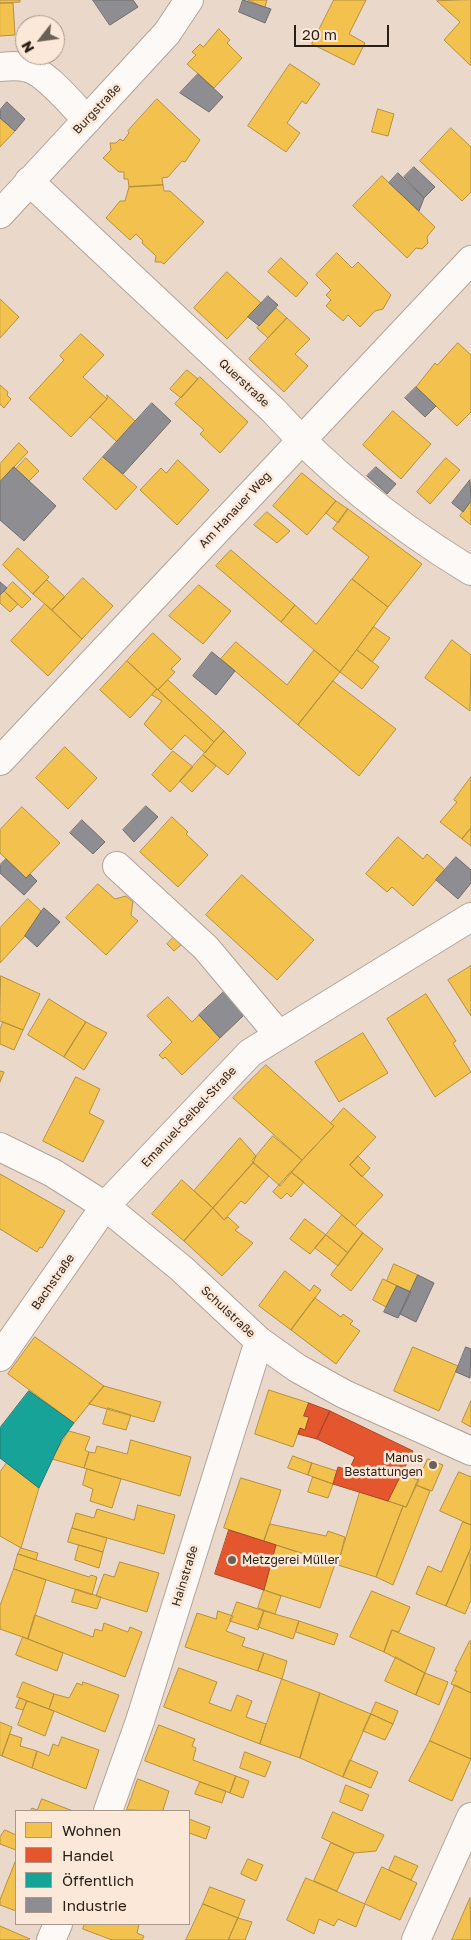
<!DOCTYPE html>
<html>
<head>
<meta charset="utf-8">
<style>
  body { margin:0 }
  #map { position:relative; width:471px; height:1940px; overflow:hidden; background:#ead9cb; font-family:"Golos Text",sans-serif }
  canvas { display:block }
  .legend { position:absolute; left:15px; top:1810px; width:175px; height:115px; box-sizing:border-box; background:#fbe8d8; border:1px solid #a7988a; margin:0; padding:6px 9px; list-style:none; font-size:15px; color:#2a1f16 }
  .legend li { display:flex; align-items:center; gap:10px; height:25px }
  .legend b { width:25px; border:1px solid #a7988a }
  .north { position:absolute; left:15px; top:15px; width:50px; height:50px; box-sizing:border-box; background:#fbe8d8; border:1px solid #a7988a; border-radius:50%; rotate:240deg; font-size:14px; font-weight:700; line-height:20px; text-align:center; color:#2a1f16 }
  .north::after { content:''; display:block; margin:auto; width:18px; height:22px; background:#6d6055; clip-path:polygon(50% 0,100% 100%,50% 72%,0 100%) }
  .scale { position:absolute; left:294px; top:25px; width:95px; height:22px; box-sizing:border-box; border:2px solid #2a1f16; border-top:0; padding-left:6px; font-size:15px; line-height:18px; white-space:nowrap; color:#2a1f16; -webkit-text-stroke:4px #fbe8d8; paint-order:stroke }
</style>
</head>
<body>
<div id="map">
<canvas width="471" height="1940"></canvas>
<ul class="legend">
<li><b style="height:14px;background:#f2c14e"></b>Wohnen</li>
<li><b style="height:14px;background:#e4572e"></b>Handel</li>
<li><b style="height:14px;background:#17a398"></b>Öffentlich</li>
<li><b style="height:14px;background:#8d8d92"></b>Industrie</li>
</ul>
<div class="north">N</div>
<div class="scale">20 m</div>
</div>
<script>
const g = document.querySelector('canvas').getContext('2d');
g.lineJoin = 'round';
function paint(path, color) {
  g.fillStyle = color;
  g.fill(path, 'evenodd');
}
function strokePath(path, color, width, dash) {
  g.strokeStyle = color;
  g.lineWidth = width;
  g.lineCap = dash ? 'butt' : 'round';
  g.setLineDash(dash || []);
  g.stroke(path);
}
function write(font, color, halo, rows, align = 'center') {
  g.font = font + ' "Golos Text",sans-serif';
  g.lineWidth = 5;
  g.setLineDash([]);
  g.textBaseline = 'middle';
  g.strokeStyle = halo;
  g.fillStyle = color;
  for (const [text, x, y, turn = 0] of rows) {
    g.save();
    g.translate(x, y);
    g.rotate((+turn || 0) * Math.PI / 180);
    g.textAlign = isNaN(turn) ? turn : align;
    if (halo) g.strokeText(text, 0, 0);
    g.fillText(text, 0, 0);
    g.restore();
  }
}
const homes = new Path2D(`
  M0,0H20V2L0,3Z
  M248,0H267L265,7Z
  M334,0H366L349,34L365,43L354,65L312,44Z
  M471,0V66L444,40L460,22L437,1Z
  M0,3H13L15,35L0,36Z
  M219,29L230,40L227,43L242,58L214,88L187,64L196,55L192,52L200,44L203,47Z
  M290,64L320,84L306,104L302,101L287,123L300,133L286,152L248,126Z
  M157,99L200,140L185,162L182,161L168,177L162,178L163,185L129,187L128,179H124V172H119L103,158L111,150L110,143H116L120,139L123,141L129,133L128,131Z
  M378,109L394,114L388,136L372,132Z
  M0,118L15,131L0,147Z
  M451,128L471,147V192L462,201L420,161Z
  M382,176L435,227L427,237L428,243L422,249L416,248L407,258L353,206Z
  M163,185L164,191H170L204,222L164,264L161,262H155L156,256L142,243L143,241L136,234L130,240L106,218L120,201H125L129,187Z
  M337,253L352,268L358,262L391,295L383,309L375,311L360,327L348,315L343,321L326,306L331,300L326,295L331,290L316,275Z
  M281,258L308,283L296,297L268,272Z
  M227,272L261,303L227,339L194,308Z
  M0,299L19,317L0,338Z
  M276,308L287,318L268,338L257,328Z
  M287,318L310,339L295,354L308,366L284,392L249,359Z
  M81,334L104,355L83,377L107,399L71,437L29,398L64,360L60,356Z
  M458,343L471,355V412L457,426L416,387L435,363L437,365Z
  M187,370L198,379L181,398L170,389Z
  M200,377L248,422L220,453L200,434L204,430L175,404Z
  M0,385L8,392L7,395L11,399L4,408L0,404Z
  M107,395L135,421L117,442L90,417L107,399Z
  M393,411L431,444L401,479L363,445Z
  M19,443L28,452L0,482V464Z
  M103,457L137,487L116,510L83,479Z
  M26,458L39,471L29,481L16,469Z
  M446,458L460,470L430,504L417,492Z
  M178,460L209,490L177,525L140,490L161,468L166,473Z
  M302,473L336,501L307,535L273,506Z
  M336,501L348,509L338,523L326,513Z
  M471,501V525L460,516Z
  M348,509L422,564L388,607L352,579L369,557L333,529Z
  M267,512L290,531L277,543L254,525Z
  M18,548L49,577L33,594L3,565Z
  M231,550L295,605L281,622L216,566Z
  M83,578L113,606L82,639L52,610Z
  M352,579L388,607L340,672L281,622L295,605L316,624Z
  M47,580L65,597L52,610L33,594Z
  M13,582L31,599L22,608L4,591Z
  M199,585L231,611L203,644L169,616Z
  M4,591L18,604L10,612L0,603V595Z
  M45,604L82,639L48,676L11,641Z
  M374,627L390,638L372,662L357,650Z
  M153,633L181,659L171,669L175,672L158,690L127,661Z
  M452,640L471,655L470,711L425,678Z
  M236,642L287,685L314,650L340,672L298,725L221,659Z
  M357,650L379,667L362,689L340,672Z
  M127,661L157,689L130,718L100,690Z
  M168,680L224,731L214,742L158,690Z
  M333,681L396,729L359,776L298,725Z
  M157,689L214,742L205,753L185,735L171,750L144,724L162,701L152,695Z
  M224,731L246,753L228,775L203,755Z
  M65,747L97,778L68,809L36,778Z
  M173,751L193,767L170,792L152,775Z
  M203,755L216,766L192,792L180,781Z
  M471,777V828L462,839L440,822L457,802L454,800Z
  M22,807L60,843L26,878L0,853V830Z
  M172,817L188,832L186,834L208,855L178,887L140,852Z
  M471,828V846L462,839Z
  M398,837L423,859L427,854L445,870L413,906L392,887L387,892L366,874Z
  M242,875L314,940L277,980L206,915Z
  M98,884L115,899L126,896L133,902L131,915L138,921L106,955L66,918Z
  M28,899L41,911L25,936L0,963V928Z
  M174,937L181,945L174,951L167,944Z
  M471,966V1016L448,980Z
  M1,976L40,994L23,1030L0,1021Z
  M426,994L456,1041L453,1043L471,1072L435,1097L387,1019Z
  M168,997L192,1022L199,1015L220,1038L182,1075L165,1057L163,1059L159,1055L172,1042L147,1016Z
  M49,999L86,1022L64,1057L28,1035Z
  M3,1022L23,1030L14,1050L0,1044V1030Z
  M86,1022L107,1033L84,1070L64,1057Z
  M363,1033L388,1073L339,1102L315,1062Z
  M266,1065L334,1126L302,1160L233,1098Z
  M0,1071L4,1072L0,1082Z
  M76,1077L100,1089L89,1113L104,1121L83,1162L43,1141Z
  M344,1108L376,1137L350,1165L383,1195L355,1226L291,1172L334,1126L331,1123Z
  M273,1136L302,1160L280,1186L252,1161Z
  M240,1138L256,1156L253,1163L213,1208L194,1191Z
  M358,1156L370,1168L362,1177L350,1165Z
  M253,1163L269,1176L245,1204L241,1201L224,1220L213,1208Z
  M291,1172L304,1182L291,1197L287,1193L281,1199L273,1192Z
  M0,1174L65,1211L42,1248L40,1247L37,1252L0,1229Z
  M182,1180L213,1208L184,1241L152,1214Z
  M213,1208L224,1220L228,1217L239,1227L235,1230L253,1243L222,1276L184,1241Z
  M342,1215L363,1233L348,1253L326,1235Z
  M305,1219L326,1235L310,1254L290,1239Z
  M363,1233L383,1249L351,1291L331,1275Z
  M326,1235L348,1253L338,1266L315,1248Z
  M394,1264L418,1275L411,1292L387,1281Z
  M285,1271L310,1291L314,1285L321,1290L291,1330L259,1306Z
  M383,1279L397,1286L386,1307L373,1300Z
  M315,1298L341,1317L343,1314L353,1321L350,1324L360,1331L336,1364L291,1330Z
  M35,1337L104,1386L74,1423L8,1374Z
  M413,1347L458,1366L439,1411L394,1391Z
  M104,1386L161,1402L154,1422L89,1404Z
  M269,1390L309,1403L304,1416L309,1417L305,1430L300,1428L293,1447L255,1434Z
  M471,1401V1427L462,1422Z
  M108,1408L131,1415L126,1430L103,1424Z
  M69,1431L90,1437L85,1450L89,1452L84,1468L52,1459Z
  M131,1440L191,1457L180,1496L84,1468L89,1452L95,1453L97,1446L127,1454Z
  M293,1456L312,1463L308,1475L288,1468Z
  M428,1459L443,1465L432,1491L416,1485Z
  M7,1463L39,1488L21,1548L0,1536V1472Z
  M312,1463L337,1471L333,1484L308,1475Z
  M87,1469L121,1479L112,1508L90,1501L93,1489L83,1485Z
  M459,1472L471,1477V1525L440,1511Z
  M401,1474L419,1480L406,1507L388,1501Z
  M313,1477L333,1484L328,1498L308,1492Z
  M241,1478L281,1490L264,1541L224,1528Z
  M416,1485L430,1491L393,1585L376,1577L403,1506L406,1507Z
  M360,1492L403,1506L376,1577L338,1565Z
  M138,1505L175,1515L164,1554L72,1528L76,1513L94,1518L97,1509L134,1520Z
  M463,1522L471,1525V1548L446,1606L416,1594L428,1566L441,1572Z
  M270,1524L326,1536L328,1531L345,1537L338,1565L264,1541Z
  M72,1528L107,1538L103,1552L68,1542Z
  M79,1545L103,1552L99,1568L75,1560Z
  M276,1545L335,1564L320,1608L264,1590Z
  M21,1548L38,1553L36,1560L18,1554Z
  M470,1550L471,1600L465,1614L446,1606Z
  M18,1554L89,1577L91,1575L97,1577L92,1595L14,1569Z
  M120,1562L159,1573L147,1612L96,1596L104,1574L114,1577Z
  M14,1569L46,1580L28,1639L0,1629V1606Z
  M76,1589L101,1597L97,1609L72,1602Z
  M264,1590L281,1596L275,1614L258,1608Z
  M372,1591L410,1607L399,1632L392,1630L384,1652L350,1637Z
  M237,1602L264,1611L258,1630L230,1621Z
  M218,1611L233,1616L226,1631L245,1638L242,1646L264,1653L258,1671L185,1647L197,1613L216,1619Z
  M264,1611L299,1621L293,1639L258,1627Z
  M35,1615L93,1637L95,1629L102,1631L104,1623L128,1632L130,1627L142,1632L125,1677L28,1639Z
  M299,1621L338,1634L334,1645L296,1632Z
  M392,1630L435,1648L425,1673L384,1652Z
  M23,1637L63,1653L57,1671L16,1655Z
  M470,1641H471V1693L451,1684L457,1671H455Z
  M264,1653L287,1661L282,1679L258,1671Z
  M396,1657L425,1673L416,1695L385,1681Z
  M179,1668L217,1682L209,1703L231,1711L237,1695L252,1701L246,1717L266,1724L260,1744L164,1707Z
  M425,1673L448,1682L439,1705L416,1695Z
  M282,1679L320,1693L300,1758L260,1744Z
  M23,1682L54,1694L49,1709L17,1697Z
  M83,1682L119,1695L105,1732L49,1709L54,1694L69,1698L77,1683L82,1685Z
  M455,1685L471,1693V1759L430,1741Z
  M320,1693L371,1714L343,1777L300,1758Z
  M20,1698L27,1701L23,1710L16,1708Z
  M27,1701L54,1711L45,1736L18,1725Z
  M376,1702L398,1711L393,1724L371,1714Z
  M371,1714L393,1724L385,1740L363,1731Z
  M0,1722L12,1727L2,1756L0,1755Z
  M159,1725L195,1739L192,1746L196,1748L193,1760L236,1776L230,1793L145,1761Z
  M10,1734L22,1738L20,1746L37,1751L32,1768L2,1756Z
  M62,1737L99,1750L86,1789L32,1768L37,1751L49,1756L53,1744L58,1746Z
  M430,1741L471,1759L452,1801L409,1781Z
  M245,1752L271,1762L265,1777L240,1768Z
  M350,1760L378,1772L371,1788L343,1777Z
  M236,1776L249,1781L243,1798L230,1793Z
  M138,1779L169,1791L163,1810L167,1811L127,1810Z
  M200,1782L226,1791L222,1803L195,1794Z
  M346,1785L369,1795L362,1811L340,1802Z
  M42,1799L73,1811H30L32,1808L37,1810Z
  M333,1812L384,1835L376,1851L354,1853L322,1838Z
  M189,1819L210,1827L206,1839L189,1833Z
  M5,1830L16,1835V1850L0,1844V1837Z
  M331,1843L354,1853L337,1891L314,1881Z
  M395,1856L418,1866L411,1880L389,1870Z
  M248,1859L263,1865L256,1881L241,1874Z
  M16,1860V1911L0,1905V1900Z
  M382,1867L417,1883L400,1920L365,1904Z
  M306,1878L365,1904L356,1927L338,1919L334,1926L319,1919L314,1934L287,1920Z
  M210,1887L245,1900L238,1918L203,1904Z
  M470,1898L471,1940H452Z
  M203,1904L238,1918L228,1940H186Z
  M238,1918L252,1922L245,1940H232L229,1939Z
  M85,1924H139L137,1933L144,1936L142,1940H112L83,1929Z
  M0,1926L30,1939L29,1940H0Z`);
const shops = new Path2D(`
  M309,1403L330,1411L317,1439L298,1434L300,1428L305,1430L309,1417L304,1416Z
  M330,1411L413,1451L388,1501L333,1484L338,1467L349,1470L355,1457L317,1439Z
  M229,1530L276,1545L264,1590L215,1574Z`);
const public = new Path2D(`
  M29,1391L74,1423L62,1439L39,1488L0,1458V1428Z`);
const industry = new Path2D(`
  M93,0H133L138,7L110,25Z
  M243,0L271,9L265,23L239,12Z
  M198,74L223,97L209,112L180,93Z
  M7,102L25,119L15,131L0,118V110Z
  M414,167L435,187L424,198L404,177Z
  M398,173L424,198L419,211L389,183Z
  M268,296L278,305L259,326L248,317Z
  M416,387L436,406L425,417L405,398Z
  M152,403L171,421L123,474L103,457Z
  M14,467L56,506L24,541L0,520V482Z
  M376,467L396,484L387,494L367,476Z
  M470,480L471,501L463,512L452,503Z
  M0,582L7,588L0,595Z
  M212,652L235,671L216,695L193,676Z
  M146,806L158,817L134,842L123,830Z
  M82,820L105,842L93,854L70,833Z
  M456,857L471,870V883L458,899L436,880Z
  M6,859L26,878L30,874L37,881L24,895L0,873V865Z
  M44,908L60,922L37,947L25,936Z
  M227,989L243,1016L220,1038L199,1015Z
  M418,1275L434,1283L416,1322L400,1314Z
  M397,1286L411,1292L398,1318L384,1312Z
  M466,1347L471,1349L470,1378L456,1372Z`);
const street = new Path2D(`
  M0,67C9,66 18,65 28,68C47,73 73,106 87,120
  M29,181L273,410C331,474 397,526 471,571
  M0,214L167,33L189,0
  M0,761L471,260
  M117,866L206,948L279,1035
  M0,1357L105,1206L250,1053L471,917
  M108,1811L140,1721L259,1341
  M51,1940L58,1924
  M416,1940L471,1817`);
const secondary = new Path2D(`
  M0,1147L53,1173L105,1206L182,1269L259,1341L297,1368L344,1394L471,1451`);
const markers = [
  [433,1465,5,"#6d6055"],
  [232,1560,5,"#6d6055"]
];
const streetNames = [
  ["Burgstraße",97,109,-47],
  ["Querstraße",244,383,43],
  ["Am Hanauer Weg",235,510,-47],
  ["Emanuel-Geibel-Straße",189,1117,-47],
  ["Bachstraße",53,1282,-55],
  ["Schulstraße",228,1312,43],
  ["Hainstraße",185,1576,-73]
];
const poiNames = [
  ["Manus",423,1458],
  ["Bestattungen",423,1472],
  ["Metzgerei Müller",242,1560,"left"]
];
paint(homes, '#f2c14e');
strokePath(homes, '#b6903d', 1);
paint(shops, '#e4572e');
strokePath(shops, '#ac4627', 1);
paint(public, '#17a398');
strokePath(public, '#1d7b71', 1);
paint(industry, '#8d8d92');
strokePath(industry, '#6f6c6d', 1);
strokePath(street, '#b1a499', 30);
strokePath(secondary, '#b1a499', 30);
strokePath(street, '#fcf9f7', 28);
strokePath(secondary, '#fcf9f7', 28);
for (const [x, y, r, color] of markers) {
  const dot = new Path2D();
  dot.arc(x, y, r, 0, 2 * Math.PI);
  g.fillStyle = color;
  g.fill(dot);
  strokePath(dot, '#fbe8d8', 2);
}
write('12px', '#2a1f16', '#fbe8d8', streetNames);
write('12px', '#2a1f16', '#fbe8d8', poiNames, 'right');
</script>
</body>
</html>
